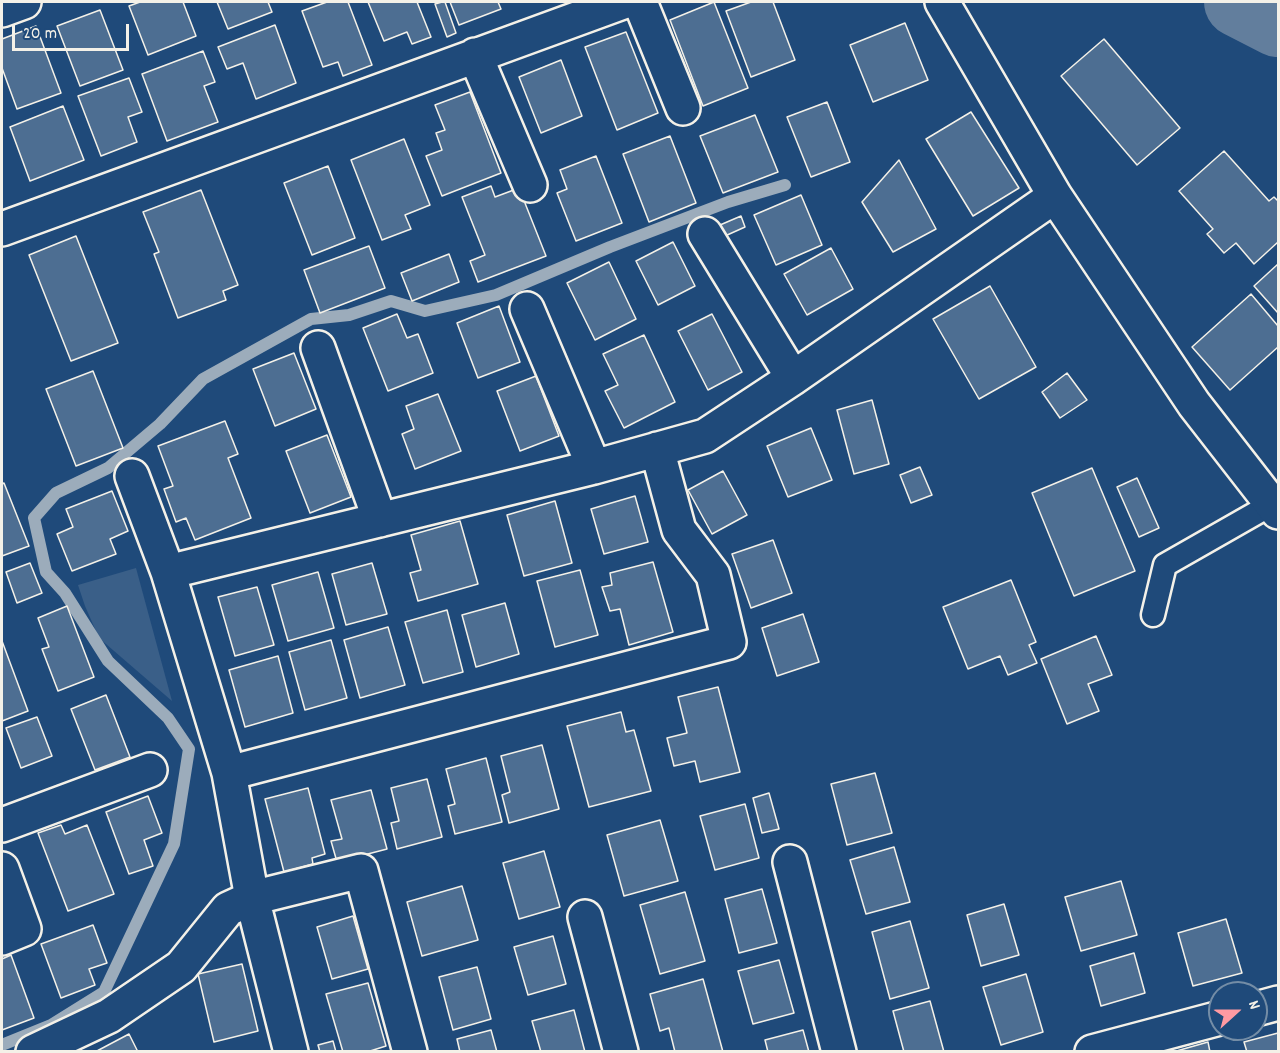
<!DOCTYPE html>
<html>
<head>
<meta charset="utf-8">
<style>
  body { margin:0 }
  #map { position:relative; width:1280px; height:1053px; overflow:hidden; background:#1f4a7a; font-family:Dekko,sans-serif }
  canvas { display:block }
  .frame { position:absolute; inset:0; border:3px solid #f4f1e8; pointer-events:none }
  .north { position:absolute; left:1208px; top:981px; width:60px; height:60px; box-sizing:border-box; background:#1f4a7a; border:2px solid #748da6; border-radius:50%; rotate:69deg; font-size:16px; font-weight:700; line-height:24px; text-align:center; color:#f4f1e8 }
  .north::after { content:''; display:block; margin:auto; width:21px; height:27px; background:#ff9aa2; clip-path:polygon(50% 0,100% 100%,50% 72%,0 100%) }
  .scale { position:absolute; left:12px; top:24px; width:117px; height:27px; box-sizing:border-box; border:3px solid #f4f1e8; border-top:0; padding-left:8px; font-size:18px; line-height:21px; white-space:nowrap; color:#f4f1e8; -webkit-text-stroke:4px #1f4a7a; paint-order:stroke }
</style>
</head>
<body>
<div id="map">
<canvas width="1280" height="1053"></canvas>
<div class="frame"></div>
<div class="north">N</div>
<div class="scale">20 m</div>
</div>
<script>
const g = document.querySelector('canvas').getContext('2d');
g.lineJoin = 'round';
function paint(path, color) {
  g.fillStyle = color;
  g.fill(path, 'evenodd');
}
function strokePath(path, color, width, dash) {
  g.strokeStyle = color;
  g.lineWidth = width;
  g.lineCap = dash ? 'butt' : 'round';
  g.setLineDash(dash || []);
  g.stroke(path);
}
const green = new Path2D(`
  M136,568L172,701L99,638L85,606L78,585Z`);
const stream = new Path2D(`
  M2,1045L51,1025L104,992L174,844L189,749L168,718L108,661L65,593L46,572L34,518L56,493L108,468L160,424L203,379L311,319L349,315L391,301L425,311L496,295L610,247L728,202L785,185`);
const river = new Path2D(`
  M1239,2L1278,22`);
const building = new Path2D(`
  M140,2H183L196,36L148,55L129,6Z
  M217,2H268L272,12L228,29Z
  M327,2H348L372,65L343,76L338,62L323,67L302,11Z
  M368,2H417L431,37L412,44L407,32L384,41Z
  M442,2H445L456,33L447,37L435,4Z
  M450,2H498L501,9L459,25Z
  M714,2L748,88L703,106L670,20Z
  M751,2H773L795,60L751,77L726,11Z
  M100,10L123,70L80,86L57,26Z
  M905,23L928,80L873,102L850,45Z
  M275,25L296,83L256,99L243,63L227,69L218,47Z
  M36,26L61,93L17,109L2,68V39Z
  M626,32L658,113L617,130L585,47Z
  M1104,39L1180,128L1137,165L1061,76Z
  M203,51L215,82L204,86L218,122L167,141L142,74Z
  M561,60L582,116L541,133L519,77Z
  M129,78L142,112L128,117L137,142L101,156L78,96Z
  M470,92L501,173L442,196L426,156L442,150L436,133L445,130L435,105Z
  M827,102L850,162L811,177L787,117Z
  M63,106L84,160L30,181L10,127Z
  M971,112L1019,188L973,216L926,139Z
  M755,115L778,172L723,193L700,136Z
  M670,136L696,203L649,222L623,154Z
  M404,139L430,205L405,215L411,229L382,240L351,160Z
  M1224,151L1269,201L1274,197L1278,201V242L1254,264L1236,243L1224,253L1207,234L1213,229L1179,191Z
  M596,156L622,223L576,241L557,193L567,189L560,170Z
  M899,160L936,229L893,252L862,202Z
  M328,166L355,238L312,255L284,183Z
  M491,186L495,197L519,188L546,256L478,282L470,261L485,255L462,197Z
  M201,190L238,285L223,291L226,300L178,318L154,254L159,252L143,212Z
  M801,195L822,245L776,265L754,215Z
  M741,216L745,227L725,236L720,225Z
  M76,236L118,343L71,361L29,255Z
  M673,242L695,286L658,305L636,261Z
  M369,246L385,288L320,313L304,270Z
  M831,248L853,289L807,315L784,274Z
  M449,254L459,282L412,301L401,273Z
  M609,262L636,319L595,340L567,283Z
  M1278,264V313L1254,286Z
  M990,286L1036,367L979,399L933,319Z
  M1251,294L1278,326V347L1230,390L1192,347Z
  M499,306L520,362L478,378L457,323Z
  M397,314L407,338L418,334L433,373L388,391L363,328Z
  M712,314L742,372L708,390L678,331Z
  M644,335L675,402L624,428L605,391L618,385L603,354Z
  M294,353L316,409L275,426L253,369Z
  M93,371L123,448L76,466L46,389Z
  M1067,373L1087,400L1060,418L1042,392Z
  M536,376L559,436L520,451L497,391Z
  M438,394L461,451L415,469L402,434L414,429L406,406Z
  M872,400L889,464L854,474L837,410Z
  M225,421L238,454L228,458L251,518L195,540L186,518L176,522L164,489L173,486L158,446Z
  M811,428L832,480L788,497L767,446Z
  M327,435L351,497L310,513L286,451Z
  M920,467L932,495L911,503L900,475Z
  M1092,468L1135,571L1074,596L1032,493Z
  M723,471L747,515L712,534L688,490Z
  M1137,478L1159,528L1139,537L1117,487Z
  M4,483L29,546L2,556V484Z
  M112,491L128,531L110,539L116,554L72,571L57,534L73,527L66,509Z
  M635,496L648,542L604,554L591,509Z
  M555,501L572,563L524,576L507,515Z
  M460,521L478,584L418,601L410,573L421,570L411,535Z
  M773,540L792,593L751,608L732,554Z
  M653,562L673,632L629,645L620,609L610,611L602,587L612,585L610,573Z
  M30,563L42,593L17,603L6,572Z
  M372,563L387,614L346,625L332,574Z
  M580,570L598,635L555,647L537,581Z
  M318,572L334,628L288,641L272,585Z
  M1011,580L1036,642L1029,645L1037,663L1008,675L1000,656L968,669L943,607Z
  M257,587L274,645L235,656L218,597Z
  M505,603L519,654L476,667L462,615Z
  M67,606L94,677L58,691L42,649L49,647L38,618Z
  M447,610L463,672L423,683L405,622Z
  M803,614L819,662L777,676L762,628Z
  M388,627L405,685L360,698L344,640Z
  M1096,636L1112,675L1088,684L1099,711L1067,724L1041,659Z
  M331,640L347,698L305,710L289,652Z
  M2,641L28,711L2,721Z
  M278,656L293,713L245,727L229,670Z
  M718,687L740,772L700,782L695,761L674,766L667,738L687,733L678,697Z
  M106,695L130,757L95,770L71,709Z
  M621,712L626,732L634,730L651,791L589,807L567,726Z
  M37,717L52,756L21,768L6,728Z
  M542,745L559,809L509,823L502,795L510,792L501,756Z
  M486,758L502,822L455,834L448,806L455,804L446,769Z
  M875,773L892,833L847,845L831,784Z
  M427,779L442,837L397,849L391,823L399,821L391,788Z
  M308,788L325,854L312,858L313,864L284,872L265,799Z
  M371,790L387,849L337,862L331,841L342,839L331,800Z
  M769,793L779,829L762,833L753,798Z
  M148,796L162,833L144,840L153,866L129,874L106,812Z
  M745,804L759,858L715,870L700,816Z
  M660,820L678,881L624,896L607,835Z
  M61,825L65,834L87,825L114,894L68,911L38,833Z
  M894,847L910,902L866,914L850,860Z
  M544,851L560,907L519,919L503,863Z
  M1121,881L1137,935L1081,951L1065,897Z
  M462,886L478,940L422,956L407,902Z
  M762,889L777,943L739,953L725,899Z
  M685,892L705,961L660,974L640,905Z
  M1004,904L1019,955L981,966L967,915Z
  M353,916L368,969L332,979L317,927Z
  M1226,919L1242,973L1193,986L1178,933Z
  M910,921L929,988L890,999L872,932Z
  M93,925L107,963L89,969L95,985L61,998L41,944Z
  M553,936L566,984L528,995L514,947Z
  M1134,953L1145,993L1101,1006L1090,966Z
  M11,955L34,1018L2,1030V959Z
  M779,960L794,1013L753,1024L738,971Z
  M242,964L258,1031L214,1042L198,974Z
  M477,967L491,1019L453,1030L439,977Z
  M1026,974L1043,1032L1001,1045L983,987Z
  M703,979L723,1052H675L669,1028L660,1031L650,994Z
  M368,983L386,1046L367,1052H343L326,994Z
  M930,1001L944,1052H904L893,1011Z
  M574,1010L585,1052H541L532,1021Z
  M491,1030L497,1052H460L457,1039Z
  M803,1030L809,1052H768L765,1040Z
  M1278,1033V1052H1247L1244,1042Z
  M129,1034L138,1052H95Z
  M333,1041L336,1052H320L318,1045Z
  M1208,1042L1210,1052H1173Z`);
const service = new Path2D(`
  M1153,615L1165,565L1272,504`);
const minor = new Path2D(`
  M640,2L683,108
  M942,2L1055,196L1194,404L1278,512
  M2,10L24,2
  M475,55L530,185
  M2,229L623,2
  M705,234L793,378
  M527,309L594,467
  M318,348L380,520
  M132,476L168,572L229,773L252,898L291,1052
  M168,572L594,467L705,436L793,378L1055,196
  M229,773L729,642L713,575L679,530L657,449
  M2,825L150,770
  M790,862L839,1052
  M2,869L24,929L2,938
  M585,917L621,1052
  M1256,1009L1278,1003
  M33,1052L109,1016L181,967L228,909L252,898L361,871L410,1052
  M1092,1052L1220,1018`);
paint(green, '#3a5f88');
strokePath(stream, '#9cacbb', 12);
strokePath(river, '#627e9d', 70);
paint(building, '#4d6e92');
strokePath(building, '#f4f1e8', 1.5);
strokePath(service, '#f4f1e8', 27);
strokePath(minor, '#f4f1e8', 38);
strokePath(service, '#1f4a7a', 22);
strokePath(minor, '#1f4a7a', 33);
</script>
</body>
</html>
